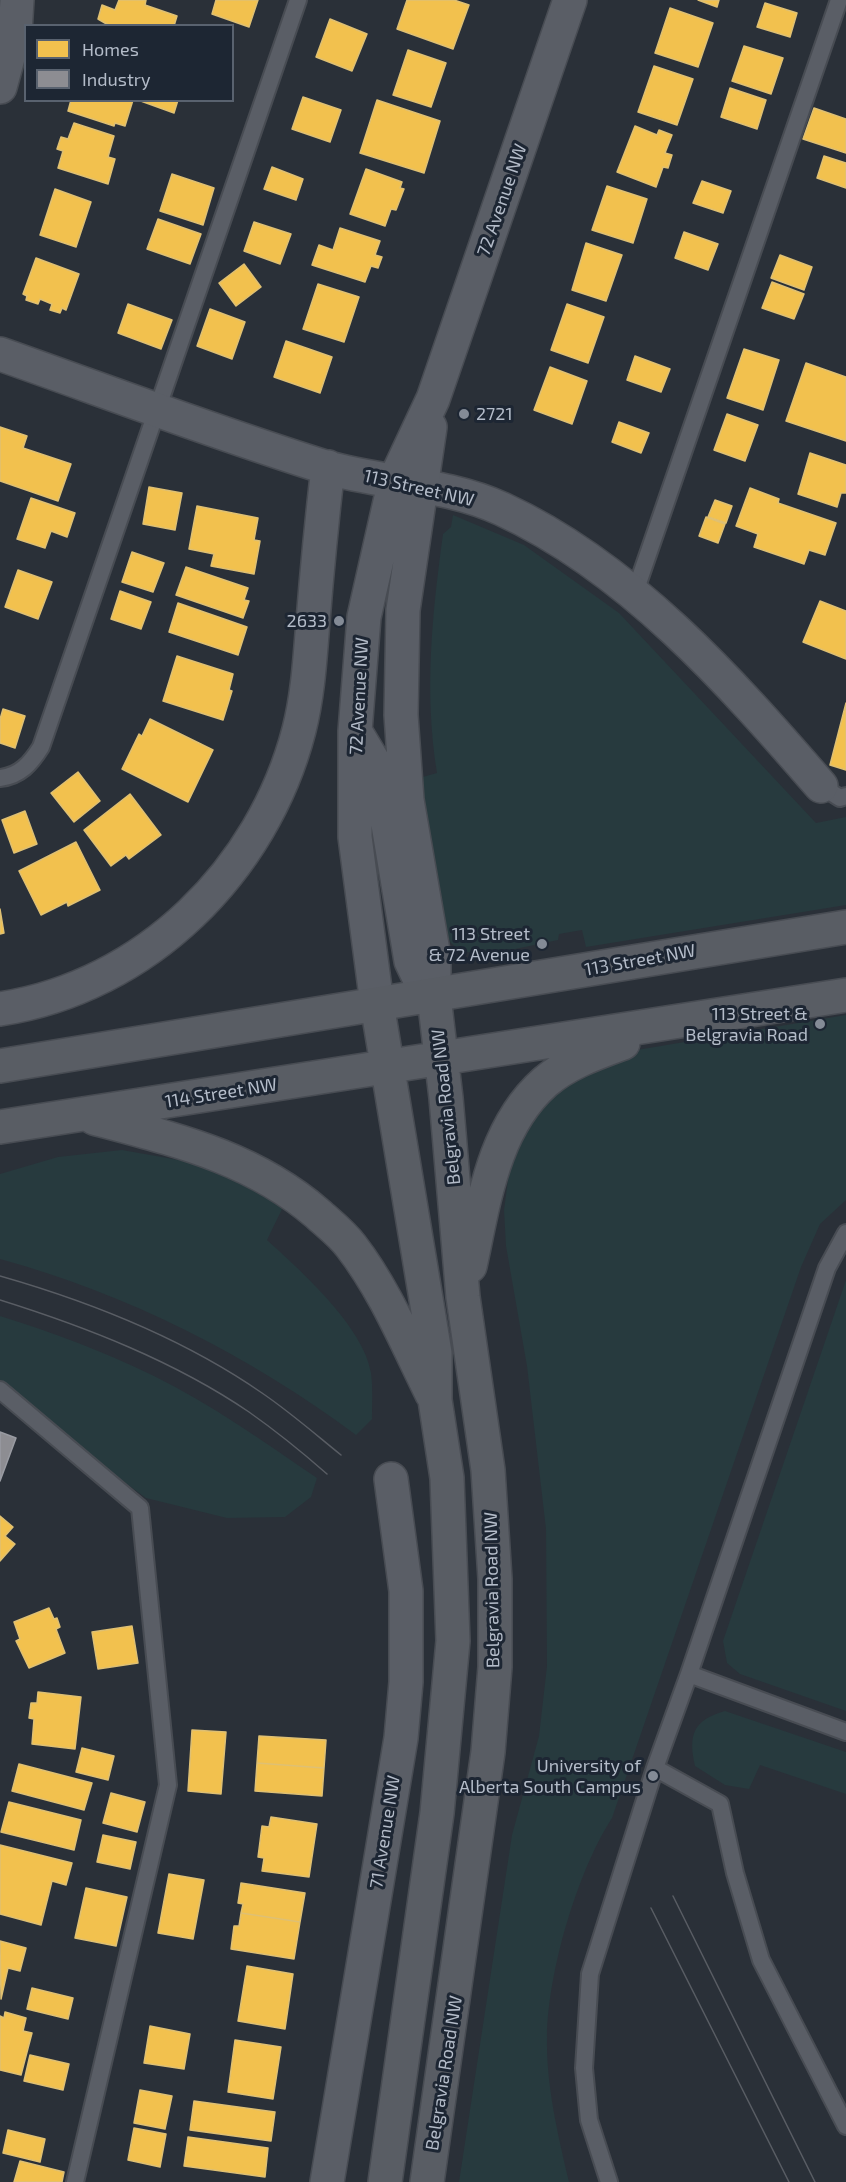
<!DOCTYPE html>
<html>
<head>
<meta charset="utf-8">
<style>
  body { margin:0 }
  #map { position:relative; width:846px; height:2182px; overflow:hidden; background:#2a3038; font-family:"Exo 2",sans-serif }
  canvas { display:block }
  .legend { position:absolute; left:24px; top:24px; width:210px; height:78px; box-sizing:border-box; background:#1d2633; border:2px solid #59626f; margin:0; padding:8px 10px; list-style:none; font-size:18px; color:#b4bcc9 }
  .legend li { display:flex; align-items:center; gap:12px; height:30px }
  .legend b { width:30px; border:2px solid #59626f }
</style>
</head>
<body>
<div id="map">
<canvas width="846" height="2182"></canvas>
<ul class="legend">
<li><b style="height:16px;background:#f2c14e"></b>Homes</li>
<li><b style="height:16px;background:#8d8d92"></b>Industry</li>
</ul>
</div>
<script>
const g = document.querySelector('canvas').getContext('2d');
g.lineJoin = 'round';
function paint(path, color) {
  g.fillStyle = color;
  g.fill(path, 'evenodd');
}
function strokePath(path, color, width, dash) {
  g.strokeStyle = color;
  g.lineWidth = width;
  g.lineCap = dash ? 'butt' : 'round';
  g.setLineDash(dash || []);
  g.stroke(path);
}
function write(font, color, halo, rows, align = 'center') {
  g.font = font + ' "Exo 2",sans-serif';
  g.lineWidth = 6;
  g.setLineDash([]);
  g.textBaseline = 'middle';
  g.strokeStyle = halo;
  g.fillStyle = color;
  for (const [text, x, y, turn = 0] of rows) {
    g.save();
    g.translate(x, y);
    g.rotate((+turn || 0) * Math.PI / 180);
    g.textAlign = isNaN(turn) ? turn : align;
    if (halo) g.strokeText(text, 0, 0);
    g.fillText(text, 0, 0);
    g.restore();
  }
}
const green = new Path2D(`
  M453,515L524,545L619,613L816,823L846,817V905L586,947L582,930L559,934L558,940L496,953L461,952L451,943L444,929L419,778L437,773C424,693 432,614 443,534L451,527Z
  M846,1015V1200L820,1224L801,1267L612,1818C577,1872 548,1972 547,2037C546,2085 558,2135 569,2182H459L512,1835L539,1736L547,1666L546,1529L527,1366L506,1246L504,1210L509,1173L525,1133L543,1106L573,1078L619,1053Z
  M122,1150L201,1164L255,1188L283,1207L267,1240C300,1270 364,1327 371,1373C373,1388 372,1404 372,1419L356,1435C252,1357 126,1293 0,1259V1174L58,1157Z
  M846,1280V1711L740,1674L727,1663L723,1641Z
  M0,1316C52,1332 105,1352 154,1376C211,1404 264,1442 317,1478L311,1497L285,1517L227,1518L146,1498L0,1391Z
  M725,1711L846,1752V1794L760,1765L749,1789L725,1785L695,1766C688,1735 693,1720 725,1711Z`);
const homes = new Path2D(`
  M119,0H146L145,5L177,16L174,26H110L98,19L102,5L115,10Z
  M216,0H258L249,27L212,14Z
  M407,0H454L469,5L453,49L397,29Z
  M698,0H719L717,7Z
  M765,3L797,13L790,37L757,27Z
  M670,8L713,23L698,67L655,53Z
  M330,19L367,34L352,71L316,57Z
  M744,46L783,58L771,94L732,81Z
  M408,50L446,63L431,107L393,95Z
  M654,66L693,79L677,125L638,112Z
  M730,88L766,100L757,129L721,117Z
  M303,97L341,110L330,142L292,129Z
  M71,100H133L125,126L115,123L114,126L68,111Z
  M138,100H178L174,113Z
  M377,100L440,121L424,173L360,153Z
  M814,108L846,119V153L803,139Z
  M74,123L114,136L108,157L115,159L108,184L58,168L63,151L57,149L61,137L68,139Z
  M635,126L657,135L659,130L672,135L665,153L672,155L668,168L663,167L656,187L617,172Z
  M824,156L846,163V188L817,178Z
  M272,167L303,179L296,200L264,189Z
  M366,169L402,182L400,188L404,189L396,210L391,209L385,226L350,214Z
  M172,174L214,188L203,225L160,211Z
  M702,181L731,191L723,213L693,203Z
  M607,186L647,199L633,243L592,230Z
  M55,189L91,202L76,247L40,235Z
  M158,219L201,234L190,264L147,249Z
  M254,222L291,234L280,264L244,251Z
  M340,228L380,241L375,255L382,257L378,268L371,266L365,282L312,265L319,245L333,250Z
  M684,232L718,244L708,270L675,258Z
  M586,243L622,255L606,301L572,290Z
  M780,255L812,267L804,290L771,278Z
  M36,258L79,274L66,310L62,308L60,313L50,310L52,304L40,299L38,304L26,300L27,296L23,294Z
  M244,264L261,287L236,306L219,283Z
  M772,282L804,294L794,319L762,308Z
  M318,284L359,297L344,342L303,329Z
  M128,304L172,320L161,349L118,333Z
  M567,304L604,317L588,363L551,350Z
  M210,309L245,322L232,359L197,346Z
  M286,341L332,357L320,393L274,377Z
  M744,349L779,360L763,410L727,398Z
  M635,356L670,369L661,392L627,380Z
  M806,363L846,377V441L786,421Z
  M550,367L587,381L572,424L534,410Z
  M727,414L758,425L745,461L714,450Z
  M619,422L649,433L641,453L612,442Z
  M0,427L27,436L23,448L71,464L58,501L0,481Z
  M810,453L846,465V493H841L837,507L798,494Z
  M149,487L182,493L175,530L143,524Z
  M750,488L779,499L778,503L836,523L825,555L809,550L804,564L754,547L758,534L736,526Z
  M31,498L75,513L67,537L51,531L45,548L17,539Z
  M715,500L732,506L726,523L708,517Z
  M197,506L258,518L254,540L260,541L254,574L211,566L214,554L189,549Z
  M706,517L725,524L718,543L699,536Z
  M132,552L164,563L153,592L122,582Z
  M186,567L248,588L244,600L249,601L243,618L176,595Z
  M18,570L52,582L38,619L5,607Z
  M120,591L151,602L141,629L111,619Z
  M820,601L846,611V659L803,642Z
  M178,603L247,627L238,655L169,632Z
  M177,656L233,674L229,690L232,691L223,720L163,701Z
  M846,703V770L830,765Z
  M3,709L25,716L15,748L0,743V719Z
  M150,719L213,750L188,802L122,769L139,734L142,736Z
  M78,772L100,801L74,822L51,793Z
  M130,794L161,835L129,859L126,855L111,866L84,830Z
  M25,811L37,844L14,853L2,820Z
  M76,842L100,890L68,906L67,902L41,915L19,871Z
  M0,909L4,933L0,934Z
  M0,1516L13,1527L5,1536L15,1544L0,1561Z
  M49,1608L54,1619L57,1618L60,1627L56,1629L65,1653L29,1668L16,1641L20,1639L14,1622Z
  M132,1626L138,1663L98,1669L92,1632Z
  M38,1692L81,1697L75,1749L32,1744L34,1719L29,1718L31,1703H37Z
  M192,1730L226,1732L221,1794L188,1791Z
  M259,1736L326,1740L324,1768L257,1763Z
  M82,1748L114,1756L108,1780L76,1772Z
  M257,1763L324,1768L322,1796L255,1791Z
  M19,1764L92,1783L84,1810L12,1791Z
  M111,1793L145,1802L137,1832L103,1823Z
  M9,1802L81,1820L74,1850L1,1832Z
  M271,1817L317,1824L309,1877L262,1871L264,1858L258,1857L262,1826L269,1827Z
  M103,1835L136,1842L130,1869L97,1862Z
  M0,1845L72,1863L66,1885L52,1881L41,1925L0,1914Z
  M169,1874L204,1880L193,1939L158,1933Z
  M241,1883L305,1893L300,1922L241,1913L243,1904L238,1903Z
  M86,1888L127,1897L116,1946L75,1938Z
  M241,1913L300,1922L294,1959L231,1949L234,1926H239Z
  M0,1941L26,1948L20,1971L8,1968L1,1999Z
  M247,1966L293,1974L285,2029L238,2021Z
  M32,1988L73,1998L68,2019L27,2009Z
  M5,2012L26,2018L23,2031L32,2033L21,2075L0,2070V2016L4,2018Z
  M150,2026L190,2034L184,2069L144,2063Z
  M235,2040L281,2047L273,2099L228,2092Z
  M30,2055L69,2064L63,2090L24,2081Z
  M140,2090L172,2096L165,2129L134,2123Z
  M194,2101L275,2112L271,2141L190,2130Z
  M134,2128L166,2134L160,2167L128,2160Z
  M8,2130L45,2139L40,2162L3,2153Z
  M188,2137L268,2148L265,2177L184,2166Z
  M20,2161L64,2172L62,2182H14Z`);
const industry = new Path2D(`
  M0,1432L16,1438L0,1481Z`);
const service = new Path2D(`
  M634,595L839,0
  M0,778C20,776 31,763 41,747L298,0
  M821,786L840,798L846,796
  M0,1390L140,1508L168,1785L75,2182
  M689,1674L846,1732
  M655,1768L720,1804L735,1873L761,1960L846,2126
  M609,2182L589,2120L584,2068L590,1974L655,1768L689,1674L827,1268L846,1233`);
const minor = new Path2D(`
  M0,87L15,32L17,0
  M0,354C108,392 216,433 325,467C383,484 446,483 502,509C630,568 730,681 821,786
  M0,1009C146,987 263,870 299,730C308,695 310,658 313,621C317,570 322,519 328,467
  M327,2182L401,1738L406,1682V1591L391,1479`);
const tertiary = new Path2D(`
  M430,427L403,610L401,715L407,800L434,957V997
  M355,731L379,771L411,961L420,980L434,997
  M377,1004L355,837V731L364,617L395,480L433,399L570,0`);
const secondary = new Path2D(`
  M377,1004L435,1353V1400L447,1478L453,1641L437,1813L385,2182
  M0,1066L846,927
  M94,1118C176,1140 252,1157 318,1214C329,1224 342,1234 351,1246C385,1290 407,1344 432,1394
  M0,1127L846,995
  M470,1266C484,1202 493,1128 545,1082C567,1063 596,1053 623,1043
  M427,2182L488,1752L495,1667V1579L488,1470L463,1297L446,1098L434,997`);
const tram = new Path2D(`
  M0,1276C91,1302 184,1339 262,1393C290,1412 315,1434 341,1455
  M0,1300C86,1327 174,1361 249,1412C276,1431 302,1452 327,1474
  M673,1896L815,2182
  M651,1908L789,2182`);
const markers = [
  [464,414,6,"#848b96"],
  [339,621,6,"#848b96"],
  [542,944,6,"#848b96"],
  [820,1024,6,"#848b96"],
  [653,1776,6,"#848b96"]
];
const streetNames = [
  ["72 Avenue NW",502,200,-71],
  ["113 Street NW",419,488,13],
  ["72 Avenue NW",359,696,-87],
  ["113 Street NW",640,960,-10],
  ["114 Street NW",221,1093,-9],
  ["Belgravia Road NW",446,1107,-96],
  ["Belgravia Road NW",492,1590,-91],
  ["71 Avenue NW",385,1832,-81],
  ["Belgravia Road NW",444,2073,-81]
];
const poiNames = [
  ["2721",476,414,"left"],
  ["2633",327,621],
  ["113 Street",530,934],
  ["& 72 Avenue",530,955],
  ["113 Street &",808,1014],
  ["Belgravia Road",808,1035],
  ["University of",641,1766],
  ["Alberta South Campus",641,1787]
];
paint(green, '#273a3e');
paint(homes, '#f2c14e');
strokePath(homes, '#dfc073', 1.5);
paint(industry, '#8d8d92');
strokePath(industry, '#999ba2', 1.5);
strokePath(service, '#484c53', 20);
strokePath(minor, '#484c53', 36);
strokePath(tertiary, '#484c53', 36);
strokePath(secondary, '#484c53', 36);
strokePath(service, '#5a5e66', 16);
strokePath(minor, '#5a5e66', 33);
strokePath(tertiary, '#5a5e66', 33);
strokePath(secondary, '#595d64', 33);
strokePath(tram, '#595d64', 1.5);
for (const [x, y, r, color] of markers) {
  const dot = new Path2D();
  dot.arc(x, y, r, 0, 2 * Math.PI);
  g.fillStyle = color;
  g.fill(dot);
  strokePath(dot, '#1d2633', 2);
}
write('18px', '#b4bcc9', '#1d2633', streetNames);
write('18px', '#b4bcc9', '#1d2633', poiNames, 'right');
</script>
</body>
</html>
